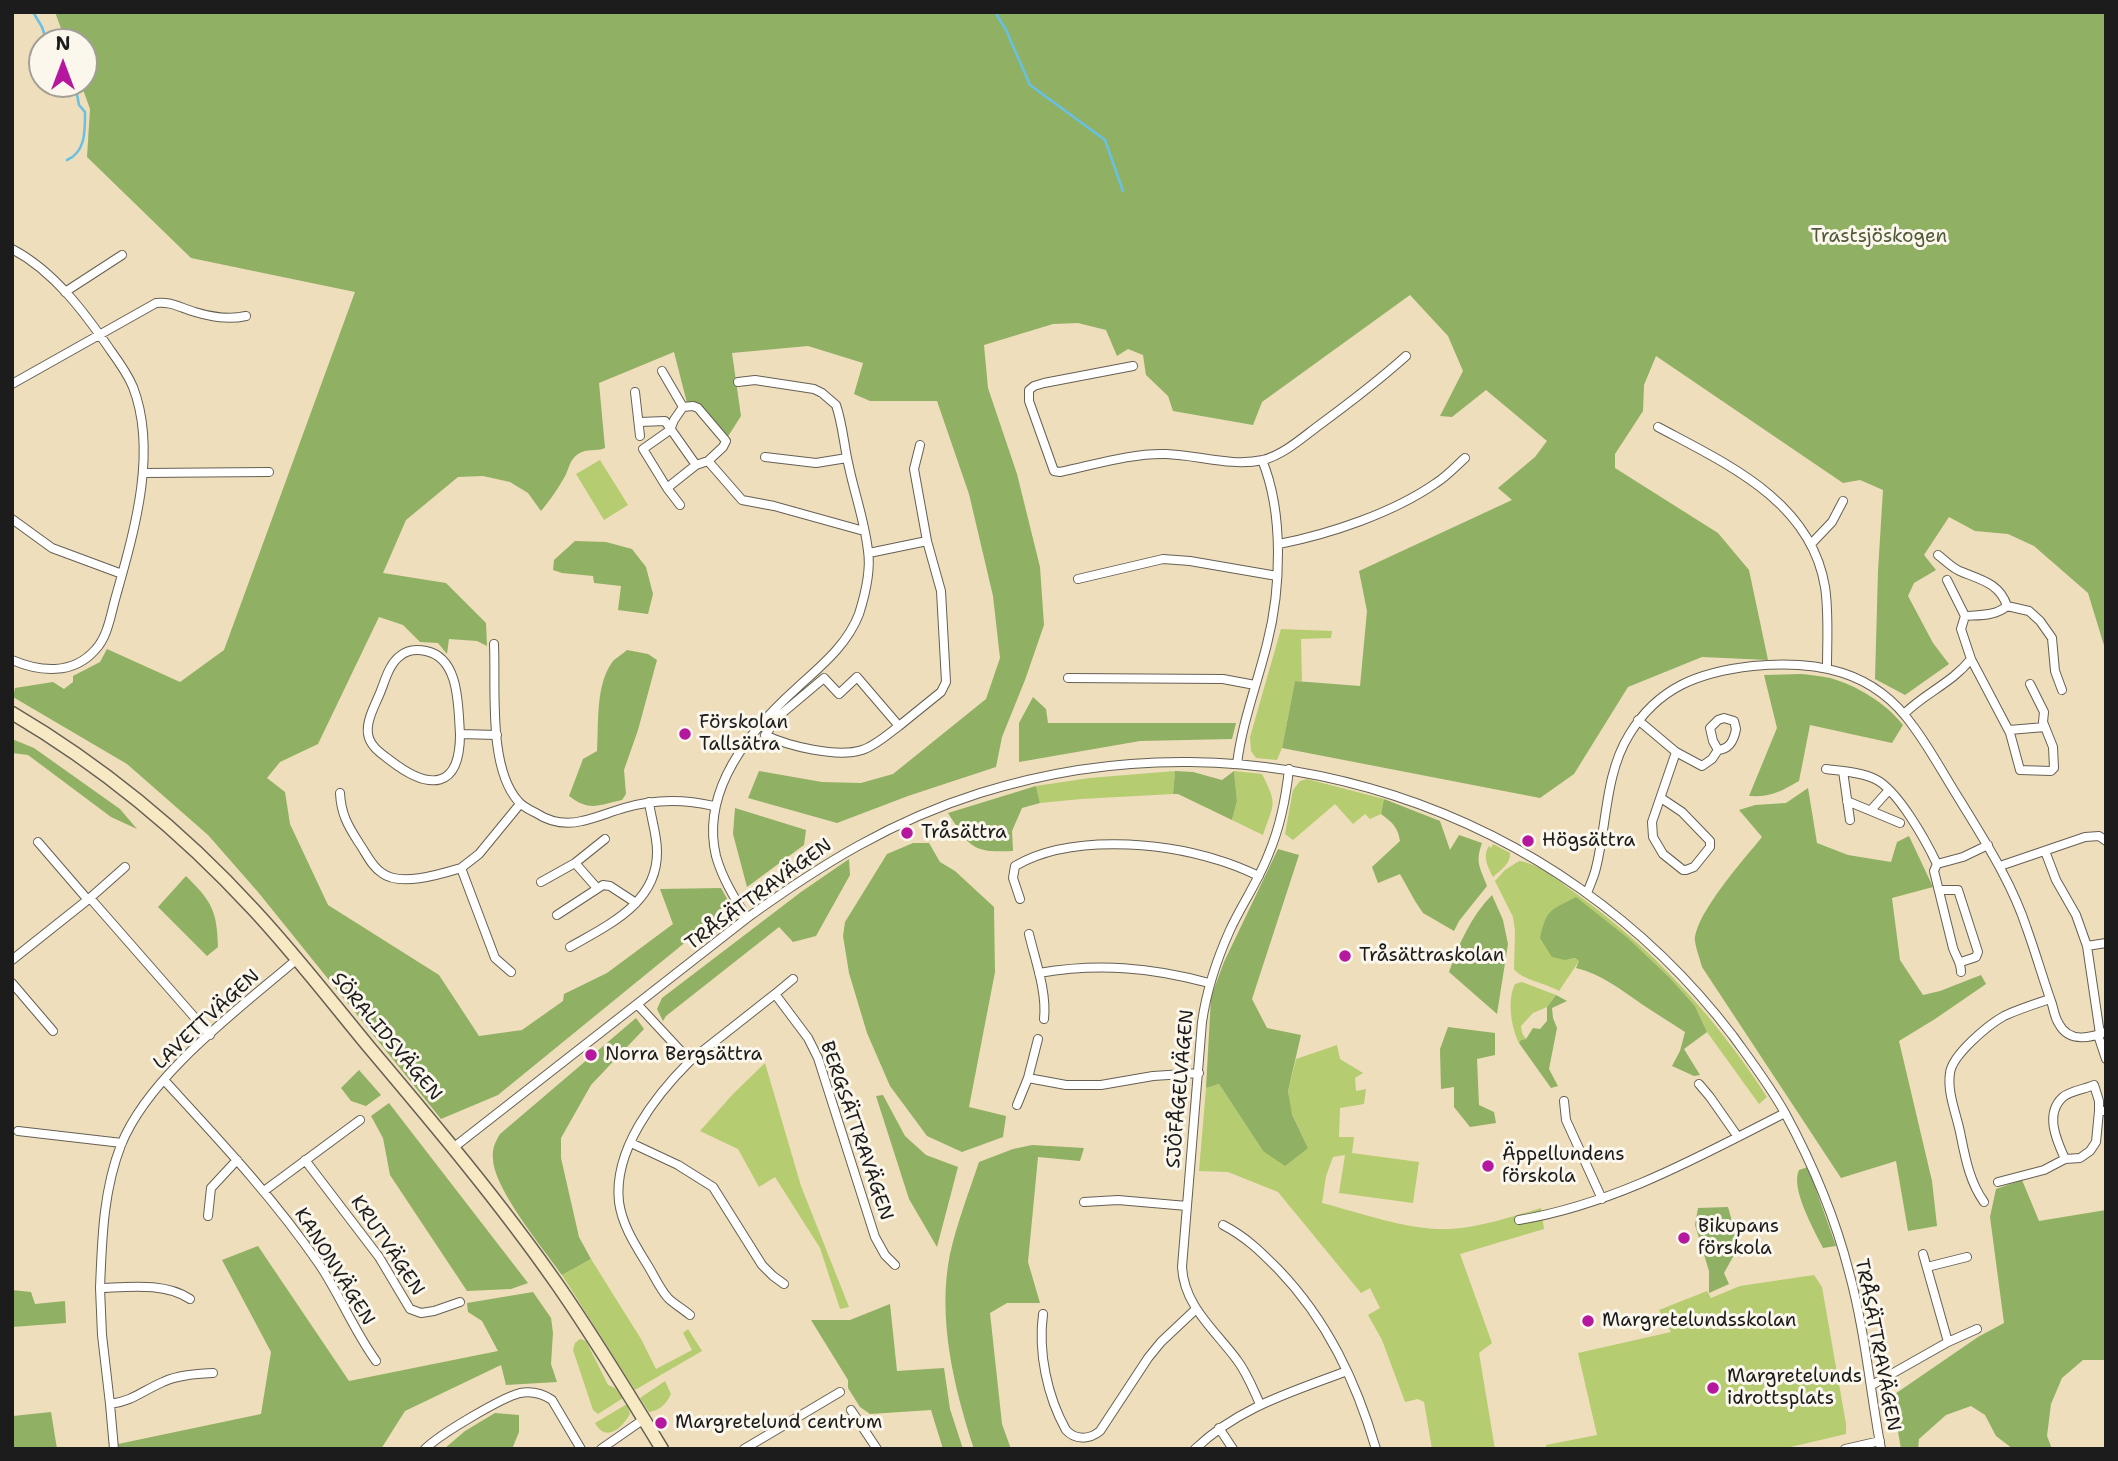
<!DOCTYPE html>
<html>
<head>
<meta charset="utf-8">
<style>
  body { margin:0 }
  #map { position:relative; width:2118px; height:1461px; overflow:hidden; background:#eedebc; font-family:"Shantell Sans",sans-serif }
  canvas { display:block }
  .frame { position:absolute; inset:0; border:14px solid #1c1c1c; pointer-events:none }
  .north { position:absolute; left:28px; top:28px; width:70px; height:70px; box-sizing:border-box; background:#fbf7ec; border:2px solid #a29f99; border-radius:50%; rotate:0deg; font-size:19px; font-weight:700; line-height:28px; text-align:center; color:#1c1c1c }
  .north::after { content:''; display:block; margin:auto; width:24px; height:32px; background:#b5179e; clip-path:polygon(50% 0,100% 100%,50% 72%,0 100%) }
</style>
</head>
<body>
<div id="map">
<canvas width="2118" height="1461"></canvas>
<div class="frame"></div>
<div class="north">N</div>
</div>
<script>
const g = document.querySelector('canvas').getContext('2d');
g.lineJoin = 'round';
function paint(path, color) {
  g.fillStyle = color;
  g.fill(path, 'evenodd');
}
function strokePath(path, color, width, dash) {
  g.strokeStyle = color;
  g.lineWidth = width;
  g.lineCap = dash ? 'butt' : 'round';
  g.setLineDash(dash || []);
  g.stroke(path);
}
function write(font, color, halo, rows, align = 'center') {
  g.font = font + ' "Shantell Sans",sans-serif';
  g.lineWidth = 6;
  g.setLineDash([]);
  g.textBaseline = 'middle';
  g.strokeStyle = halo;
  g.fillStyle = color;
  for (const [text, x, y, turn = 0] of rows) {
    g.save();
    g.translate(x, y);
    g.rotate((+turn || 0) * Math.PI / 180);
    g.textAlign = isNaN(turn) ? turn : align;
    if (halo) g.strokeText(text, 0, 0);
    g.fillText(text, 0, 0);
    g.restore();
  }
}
const green = new Path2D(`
  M600,460L628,505L604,520L576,474Z
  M1281,629L1332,631L1331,638L1301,639L1302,681H1295L1282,748L1277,760L1256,758L1251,751L1250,737Z
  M1175,771L1173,794L1081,799L1040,803L1036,786L1089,778Z
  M1234,771L1262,774C1278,806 1274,802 1263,835L1232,820L1237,801Z
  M1307,779L1384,799L1381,814L1370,819L1365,814L1353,824L1335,804L1293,840L1285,834L1293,790L1300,781Z
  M1493,844L1510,853C1511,863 1501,870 1493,877C1488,867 1482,856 1489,846L1491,848Z
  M1519,861C1538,863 1559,881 1574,892C1652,948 1715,1016 1767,1097L1759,1104L1707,1032L1695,1006L1669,977L1629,939L1565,960L1575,958L1579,961L1559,991C1546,983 1522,980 1514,969L1515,931L1513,917L1495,881L1505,870Z
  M1522,982L1556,995L1547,1007L1533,1013L1521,1026L1522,1033L1526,1039L1521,1040L1519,1043C1511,1027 1507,1000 1515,984Z
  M1337,1045L1340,1059L1363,1073L1355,1078L1356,1091L1366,1089L1364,1104L1340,1108L1339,1137H1354L1352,1153L1419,1162L1413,1203L1339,1193L1345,1155L1333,1157L1326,1176L1322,1203C1361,1213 1410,1231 1450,1229C1481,1227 1511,1217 1541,1208L1544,1229L1460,1254L1492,1343L1479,1353L1495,1449H1432L1424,1402L1418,1399L1405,1402L1382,1340L1368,1315L1380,1308L1370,1288L1361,1293L1278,1192L1228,1172L1199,1171L1206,1088L1219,1084L1263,1151L1308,1148L1291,1111L1288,1091L1296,1059Z
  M765,1063L801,1186L849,1307L840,1309L820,1248L775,1177L759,1187L738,1149L700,1131L734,1093Z
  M591,1259L641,1339L656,1369L692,1350L683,1333L688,1329L702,1351L635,1390L562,1275Z
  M1814,1275L1822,1287L1846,1424V1434L1782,1449H1547L1546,1445L1597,1435L1578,1353L1671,1332L1659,1310L1707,1291L1711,1298L1740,1286Z
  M580,1339L586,1341L608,1385L615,1388L623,1398L598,1414L593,1410L573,1350L575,1343Z
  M665,1381L671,1394C666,1404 661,1410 649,1412L640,1398Z
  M627,1404L630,1414C622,1428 606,1443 595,1423Z`);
const forest = new Path2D(`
  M55,12H2106V652L2088,593L2034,546L2008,534L1975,531L1949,517L1924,555L1936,570L1914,583L1908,596L1933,643L1949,664L1905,695L1875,679L1878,571L1883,490L1860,480L1843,483L1656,356L1644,385L1643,411L1615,454V468L1718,533L1749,570L1768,660L1702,657L1628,687L1574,774L1540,798L1282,748L1295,681L1360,686L1367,611L1359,571L1512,500L1498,488L1535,457L1547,441L1486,390L1452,417L1440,416L1463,371L1448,336L1410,295L1262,402L1253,425L1173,411L1168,396L1146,375L1143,355L1128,349L1117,356L1106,330L1078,323L1053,324L984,345L988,388L1017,474L1040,567L1044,625L1025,680L1002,737L996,767L908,796L837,823L748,798L759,771L822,782L861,783L893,774L986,699L1000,658L993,596L969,494L937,401H870L854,394L863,363L808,346L732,353L741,416L727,438C715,422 707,408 687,403L674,352L599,383L605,448C596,452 587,448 578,454C569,460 569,470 564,478C557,490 550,500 541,511L528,493L510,482L483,476L458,477L406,520L383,573L446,583L486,623L487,646L477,641L449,639L447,654L438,643L420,642L403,625L379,617L318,744L280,762L267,778L285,792L290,824L328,905L439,975L479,1036L522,1030L563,1001L564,994L607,973L673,924L660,889L721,888L730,904L720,914L498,1095L441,1119L258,892L208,835L127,764L13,697L15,688L53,682L64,689L73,682V676L100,662L107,649L180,682L224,650L355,292L191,258L87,157L90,109L81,84H84V42H66Z
  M575,541L606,542L632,549L646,567L653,594L648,614L618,610L621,586L594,583L593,576L562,573L553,570L554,560Z
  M627,650L648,654L657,660L638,730L624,770L626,794L622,800C598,805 590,812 569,796L583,759L597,751C599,723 595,685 613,661C617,657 623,654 627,650Z
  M1802,674C1811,675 1821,676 1830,678C1856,685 1886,703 1903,725L1892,743L1810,725L1799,781C1780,792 1771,797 1749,796L1777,728L1764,675Z
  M1033,697L1046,709L1048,723H1236L1232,739L1140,741L1019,762V723Z
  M12,739L34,748L120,809L137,829L111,817L28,755L12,753Z
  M1175,771L1193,772L1222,780L1234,771L1237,801L1232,820L1178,794H1173Z
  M1036,786L1040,803L1022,808L1012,831L1013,851C971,853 970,847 948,813Z
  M1808,788L1817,843L1848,855L1891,862L1897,842L1909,836L1933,887L1892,898L1900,960L1923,995L1940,991L1981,975L1986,984L1935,1019L1899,1041L1932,1181L1937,1226L1908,1231L1896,1161L1841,1178L1702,967C1700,959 1696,949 1695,941C1694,915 1746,857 1762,837L1739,810L1755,805L1786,803Z
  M1384,799L1440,821L1450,850L1459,835L1482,843C1475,863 1480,867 1487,886L1459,921L1454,931L1423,913L1415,901L1400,874L1378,883L1372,867L1400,841C1398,827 1392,822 1381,814Z
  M735,808L806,830L804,845L747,887L733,834Z
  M913,843H929L940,862L955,871L994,907L995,972L969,1107L1006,1116L1003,1137L962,1152L927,1136L890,1086L867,1033L849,973L843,936L845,922L887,854Z
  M1278,849L1299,855L1252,999L1267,1028L1301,1035L1288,1091L1292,1114L1308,1148L1285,1166L1263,1151L1219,1084L1206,1088L1211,997L1224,962Z
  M849,859L850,875L816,936L793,942L779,927L666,1016L663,1021L657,1009L662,998L801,892Z
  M186,876C212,902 217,910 218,947L207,956L158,907Z
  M1492,895L1503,920L1508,944L1497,1014L1449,972C1459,944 1471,916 1492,895Z
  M1576,897L1629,939L1669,977L1695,1006L1707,1032L1684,1049L1700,1075L1694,1076L1672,1066L1680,1051L1685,1032C1671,1023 1657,1014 1643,1005C1621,990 1602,974 1576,968L1579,961L1575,958L1565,960L1552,957L1540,938C1547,908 1550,911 1576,897Z
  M1556,995L1567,1001L1552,1008L1553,1018L1557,1028L1549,1069L1558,1086L1551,1088L1519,1043L1521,1040L1526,1039L1533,1028L1540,1029L1547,1021V1007Z
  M636,1018L644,1029L591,1085L561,1138V1158L579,1237L591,1259L562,1275C543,1248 494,1189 493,1159C492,1149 495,1142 500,1134Z
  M1448,1027L1495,1033V1055L1477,1059L1479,1105L1494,1112L1496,1123L1470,1127L1454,1107V1087L1441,1089L1440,1049Z
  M359,1070L381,1095L366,1106L351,1101L341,1088Z
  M883,1095L905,1136L926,1155L958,1167L937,1247L909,1199L876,1096Z
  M389,1103L528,1283L511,1289L467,1291L390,1175L383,1138L371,1116Z
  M1032,1145L1084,1148L1080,1161L1038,1157L1028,1262L1040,1303H1007L990,1313L1002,1424L1011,1449H974C954,1388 937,1318 950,1254C957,1223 969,1192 979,1162L1013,1149Z
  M1808,1167L1836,1246L1823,1248C1814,1230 1790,1188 1799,1170Z
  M2022,1180L2039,1221L2106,1210V1360H2083L2062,1378L2051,1404L2047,1436L2052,1449H2013L1996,1436L1985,1415L1971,1406L1946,1415L1919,1439L1918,1449H1901L1892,1396L1978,1337L2004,1323L1990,1217L1996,1189Z
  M1728,1207L1739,1246L1724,1273L1729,1284L1709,1293V1271L1695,1225L1698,1208Z
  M258,1246L349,1381L498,1351L482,1321L468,1312L467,1303L533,1292L551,1318L553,1333L551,1364L557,1382L506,1385L501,1365L405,1411L381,1449H119L118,1444L261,1414L271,1352L222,1260Z
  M12,1290L31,1292L35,1304L65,1301L66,1323L12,1327Z
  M890,1304L897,1371L944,1368L950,1409L963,1449H943L931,1410L870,1414L860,1407L848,1388V1380L811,1320H850Z
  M12,1372L13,1416L51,1412L57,1449H12Z
  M495,1413L519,1415V1432L512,1449H444L465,1431Z`);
const stream = new Path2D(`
  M33,12L42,27L47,42
  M995,12L1006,30L1030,85L1105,140L1123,191
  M67,160C86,152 85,130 85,112L79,105L75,84`);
const street = new Path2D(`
  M12,249C54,271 85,313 111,351C119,362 128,375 133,387C158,452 134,532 116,596C111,613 108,637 95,650C73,675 40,672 12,660
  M65,292L122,255
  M1133,366L1044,383L1034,386L1029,390V401L1054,471L1060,472C1094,465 1131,453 1166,454C1198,455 1231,467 1263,460C1283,455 1302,438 1318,426C1348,404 1378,381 1406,356
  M662,371L683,407L693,406L698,408L726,441L723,447L708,461L696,465L667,488
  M738,382L755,380L814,389L822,393L836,405C843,425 844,447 849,467C855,495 865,523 868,551C871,570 865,595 859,614C847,645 822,665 798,687C752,728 700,789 716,856C722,878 735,899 747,918
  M12,384L156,303C170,301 181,308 195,312C212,317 228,320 246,316
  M635,392L640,436
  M640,422L665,421L696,465
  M1658,427C1727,464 1811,501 1825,587C1829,613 1827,641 1827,668
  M765,457L816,463L847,458
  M708,461L742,500L774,506L864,531
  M143,473L269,472
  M680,505L667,488L643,449L670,430L674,420L683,407
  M12,519L52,548L122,574
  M1812,543L1832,522L1843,501
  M1279,544C1330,534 1393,513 1436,483C1447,476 1456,466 1465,458
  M869,553L927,541L914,469L920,445
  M1938,555C1946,561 1953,569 1962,572C1982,580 2000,584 2007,606C1996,616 1979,615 1965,616
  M1078,579L1163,559L1190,561L1277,576
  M1947,580L1965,616L1961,629L1971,659L2010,733L2020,770L2051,771L2054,768L2053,747L2043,722L2044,712L2030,684
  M2007,606L2029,611L2040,621L2052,638L2055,671L2062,690
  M494,644C496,689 488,767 518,801C523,807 530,810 536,813C550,822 566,825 582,821C596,818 610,812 624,808C654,799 684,799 714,806
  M1068,678L1223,679L1255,685
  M1904,714C1925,693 1952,683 1971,659
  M1638,720L1676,752L1702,766L1712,759L1718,750C1730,749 1734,740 1736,729L1734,721L1724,718L1718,720L1710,728L1713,741L1718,750
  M899,726C888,734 875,746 862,750C837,758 788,746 765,735L780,715L824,678L839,694L857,677L899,726L941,692L946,682L941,591L927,541
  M2009,730L2045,727
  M460,734C460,789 430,791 391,761C382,754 370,747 368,734C366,721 375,705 380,693C385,681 389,664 400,656C407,650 417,649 426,651C460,658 458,707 460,734L497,735
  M1237,764C1242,723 1257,684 1267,644C1281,590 1284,513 1262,460
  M1826,769C1842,771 1861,772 1875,779C1898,790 1926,841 1937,864L1934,871L1953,948C1956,957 1961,962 1961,972
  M1843,771L1850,820
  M340,793C341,814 348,826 359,843C366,853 372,867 382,873C400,887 441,874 461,868
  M1661,798L1682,812L1710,841V847L1694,867L1686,870H1683L1663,854L1653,837L1652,822L1676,752
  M1847,801L1900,823
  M1871,810L1889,790
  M38,842L88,900
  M2045,851L2056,880L2076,915L2087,946L2100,1034
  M575,863L605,839
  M1937,864L1963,857L1988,845
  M2000,866L2085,837L2099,836L2106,841
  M541,882L575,863L597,888
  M1939,890H1958L1978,952L1976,957L1961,962
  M1587,893C1590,885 1594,877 1596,868C1607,824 1605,774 1629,735C1658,687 1699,672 1753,666C1816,660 1874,670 1913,726C1931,750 1945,777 1961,802C1986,843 2012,883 2027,929C2036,954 2043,979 2052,1004C2054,1011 2055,1018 2059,1024C2069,1043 2090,1038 2106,1032
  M90,898L125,867
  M1020,899L1013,878L1015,866C1069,834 1161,842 1218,860C1232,864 1246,870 1259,876
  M557,915L603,885L610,886L636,903
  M1029,934C1035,960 1047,991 1044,1019
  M2087,946L2106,943
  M570,947C608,925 658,903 657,851C657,835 651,818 649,802
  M12,960L90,898L210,1035
  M511,972L495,958L461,868L479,854L520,804
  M1039,973C1098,963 1150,967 1209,983
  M12,983L53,1031
  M775,994L793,979
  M637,1004L690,1061L775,994L808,1038L818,1058L875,1237L885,1255L895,1265
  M2098,1035L2106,1059
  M1028,1078L1066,1085H1101L1153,1076L1199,1073
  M164,1080C219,1140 273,1197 319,1264C340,1295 354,1331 376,1361
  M1699,1084L1710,1097L1738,1137
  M1564,1101L1566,1120L1602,1199
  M1017,1105L1028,1078L1038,1039
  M18,1131L122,1143
  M631,1143L678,1165L713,1187L762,1265L773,1276L784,1284
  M453,1148L747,918C822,864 891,821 980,793C1256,706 1558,806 1733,1036C1751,1061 1770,1086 1785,1113C1812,1163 1835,1217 1849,1272C1865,1330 1870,1390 1881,1449
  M2065,1159C2057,1141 2044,1114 2063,1097C2070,1091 2085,1089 2094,1085L2099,1101V1111H2106
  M305,1160L379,1257L410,1309L421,1313L434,1311L460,1302
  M1998,1182L2044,1170L2065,1159L2080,1158L2090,1151L2096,1142L2099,1111
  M264,1191L360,1120
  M1084,1202L1118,1200L1187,1206
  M1984,1202C1969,1181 1965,1156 1960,1132C1956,1113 1947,1092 1950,1073C1952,1055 1988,1025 2004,1016C2019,1009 2035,1004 2050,999
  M208,1216L211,1188L237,1160
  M1519,1220C1615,1204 1700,1156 1785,1113
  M1223,1225C1246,1237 1260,1251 1278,1269C1327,1320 1356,1381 1376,1449
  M1927,1267L1967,1257
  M100,1288L102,1335L110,1404C133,1401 142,1391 163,1382C178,1375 196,1374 213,1373
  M190,1299C165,1282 128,1287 100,1288C102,1240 103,1191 121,1145C149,1075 239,1009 296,960
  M1043,1314C1038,1352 1047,1396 1066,1430C1075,1440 1089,1440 1100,1431L1148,1358L1161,1342L1195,1310
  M690,1315C683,1309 674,1304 668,1298C659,1288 653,1273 645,1261C634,1243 622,1224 619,1202C613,1150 655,1096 690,1061
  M1948,1342L1977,1329
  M1872,1385L1948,1342L1923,1254
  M110,1404L114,1449
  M1260,1404C1253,1389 1247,1373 1237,1360C1215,1330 1184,1306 1182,1267L1202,1022C1207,988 1216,961 1230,930C1242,904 1259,880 1269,853C1280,827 1286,797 1289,769
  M851,1410L877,1449
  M1219,1428L1233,1449
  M425,1449C440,1434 501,1398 520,1393C532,1391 543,1394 552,1400L581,1449
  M601,1449L644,1419
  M744,1449L840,1392
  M1195,1449C1239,1407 1292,1392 1347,1371
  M1845,1449L1880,1441`);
const secondary = new Path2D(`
  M12,713C102,766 182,832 253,909C294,953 331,1001 369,1047C434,1124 499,1201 557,1284C594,1337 628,1393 662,1449`);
const markers = [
  [685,734,7,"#b5179e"],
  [907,833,7,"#b5179e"],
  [1528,841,7,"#b5179e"],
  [1345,956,7,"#b5179e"],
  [591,1055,7,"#b5179e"],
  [1488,1166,7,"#b5179e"],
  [1684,1238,7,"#b5179e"],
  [1588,1321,7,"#b5179e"],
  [1713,1388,7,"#b5179e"],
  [661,1423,7,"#b5179e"]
];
const parkNames = [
  ["Trastsjöskogen",1879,237]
];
const poiNames = [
  ["Förskolan",699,723],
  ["Tallsätra",699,745],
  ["Tråsättra",921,833],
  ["Högsättra",1542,841],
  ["Tråsättraskolan",1359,956],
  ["Norra Bergsättra",605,1055],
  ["Äppellundens",1502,1155],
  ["förskola",1502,1177],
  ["Bikupans",1698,1227],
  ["förskola",1698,1249],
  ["Margretelundsskolan",1602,1321],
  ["Margretelunds",1727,1377],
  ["idrottsplats",1727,1399],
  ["Margretelund centrum",675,1423]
];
const streetNames = [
  ["TRÅSÄTTRAVÄGEN",759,895,-36],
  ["LAVETTVÄGEN",207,1020,-43],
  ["SÖRALIDSVÄGEN",386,1037,50],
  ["SJÖFÅGELVÄGEN",1181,1089,-85],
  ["BERGSÄTTRAVÄGEN",856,1131,71],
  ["KRUTVÄGEN",387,1246,56],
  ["KANONVÄGEN",334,1267,58],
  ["TRÅSÄTTRAVÄGEN",1877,1345,79]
];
paint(green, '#b5cc71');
paint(forest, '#90b063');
strokePath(stream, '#66c1e4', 2.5);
strokePath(street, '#666054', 10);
strokePath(secondary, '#666054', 15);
strokePath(street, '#fff', 8);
strokePath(secondary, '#f6e9c3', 12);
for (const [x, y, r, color] of markers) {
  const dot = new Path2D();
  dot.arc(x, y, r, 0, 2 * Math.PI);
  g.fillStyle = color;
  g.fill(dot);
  strokePath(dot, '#fbf7ec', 2.5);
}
write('19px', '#525a3a', '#fbf7ec', parkNames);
write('19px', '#1c1c1c', '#fbf7ec', poiNames, 'left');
write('19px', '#1c1c1c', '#fbf7ec', streetNames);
</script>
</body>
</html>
